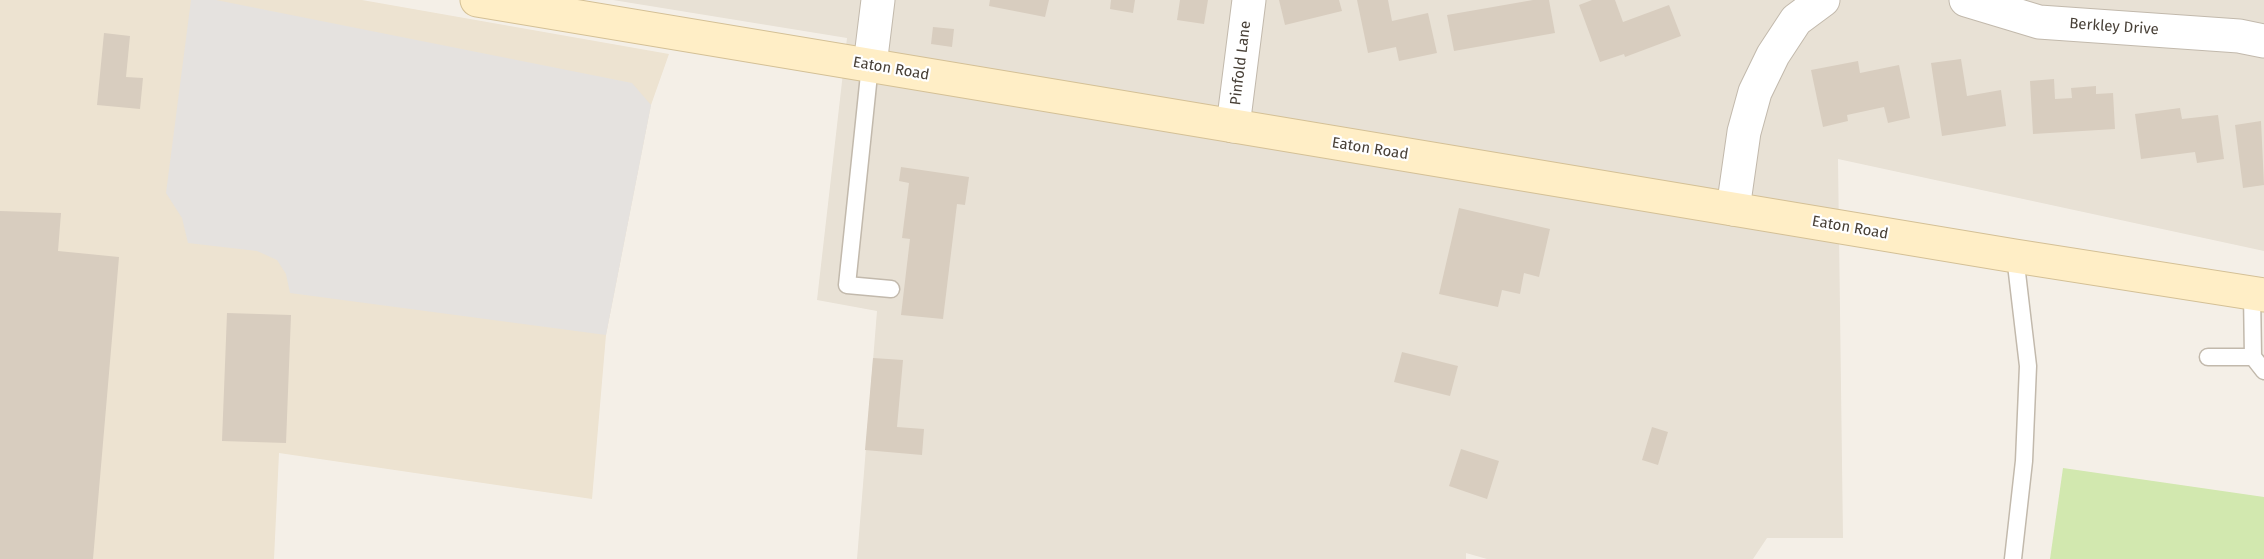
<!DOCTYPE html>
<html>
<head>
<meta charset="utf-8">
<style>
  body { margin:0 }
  canvas { display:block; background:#f4efe7 }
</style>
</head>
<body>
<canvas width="2264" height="559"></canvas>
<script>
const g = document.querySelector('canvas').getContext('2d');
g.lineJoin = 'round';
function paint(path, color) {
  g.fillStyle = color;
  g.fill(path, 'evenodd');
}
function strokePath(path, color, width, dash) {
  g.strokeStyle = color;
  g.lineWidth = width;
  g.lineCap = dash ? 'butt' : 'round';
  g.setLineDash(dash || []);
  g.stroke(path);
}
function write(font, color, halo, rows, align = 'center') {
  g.font = font + ' "Fira Sans",sans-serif';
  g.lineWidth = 4.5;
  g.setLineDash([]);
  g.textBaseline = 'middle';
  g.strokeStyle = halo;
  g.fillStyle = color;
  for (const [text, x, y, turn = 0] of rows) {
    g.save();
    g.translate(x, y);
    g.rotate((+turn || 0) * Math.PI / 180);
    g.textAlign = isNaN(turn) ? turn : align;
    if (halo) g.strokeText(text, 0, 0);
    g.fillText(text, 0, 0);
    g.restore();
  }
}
const residential = new Path2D(`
  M613,0H2264V251L1838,159L1843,538H1767L1753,559H1487L1466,553V559H857L877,311L817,300L847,38Z`);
const education = new Path2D(`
  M0,0H362L669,54L651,105L606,335L592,499L279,453L274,559H0Z`);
const green = new Path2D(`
  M2063,468L2264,497V559H2050Z`);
const parking = new Path2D(`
  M191,0H216L632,83L651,105L606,335L290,293L286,274L277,260L257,251L188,243L182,218L166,193Z`);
const building = new Path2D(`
  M990,0H1049L1045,17L989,6Z
  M1111,0H1135L1133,13L1110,9Z
  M1180,0H1208L1204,24L1177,20Z
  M1279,0H1339L1342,11L1285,25Z
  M1357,0H1388L1392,21L1428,13L1437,53L1399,61L1396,47L1368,53Z
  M1533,0H1549L1555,33L1454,51L1447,15Z
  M1592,0H1615L1623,22L1669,5L1681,36L1625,57L1624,54L1600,62L1579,5Z
  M933,27L954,29L952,47L931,44Z
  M104,33L130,36L126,77L143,78L140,109L97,105Z
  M1961,59L1967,96L2001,90L2006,126L1942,136L1931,63Z
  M1858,61L1860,73L1899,65L1910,118L1888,123L1884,107L1847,115L1848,121L1823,127L1811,70Z
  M2054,79L2055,99L2072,98L2071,88L2096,86V94L2113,93L2115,129L2033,134L2030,81Z
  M2180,108L2182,119L2218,115L2224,159L2197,163L2195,152L2141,159L2135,114Z
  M2261,121L2264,185L2243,188L2235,125Z
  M901,167L969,177L965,205L957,204L943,319L901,315L910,239L902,238L909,183L899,181Z
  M1459,208L1550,229L1539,277L1524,273L1520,294L1502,290L1498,307L1439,294Z
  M0,211L61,213L58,251L119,257L93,559H0Z
  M227,313L291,315L286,443L222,441Z
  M1402,352L1458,366L1450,396L1394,382Z
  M873,358L903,360L897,427L924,429L922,455L865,450Z
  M1652,427L1668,432L1658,465L1642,460Z
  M1461,449L1499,461L1487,499L1449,486Z`);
const lane = new Path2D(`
  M870,65L847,285L891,289
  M2252,293L2253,357L2264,371
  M2208,357H2253
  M2013,559L2024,461L2028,366L2015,256`);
const street = new Path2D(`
  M1966,0L2039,22L2239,36L2264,41
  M870,65L878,0
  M1233,126L1249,0
  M1733,209L1744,132L1755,92L1773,55L1796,20L1823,0`);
const secondary = new Path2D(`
  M477,0L2015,256L2264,295`);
const streetNames = [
  ["Berkley Drive",2114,27,4],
  ["Pinfold Lane",1241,63,-83],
  ["Eaton Road",891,69,10],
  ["Eaton Road",1370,149,9],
  ["Eaton Road",1850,228,10]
];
paint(residential, '#e8e1d5');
paint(education, '#ede3d1');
paint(green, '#d2e8af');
paint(parking, '#e5e2df');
paint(building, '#d8cdbf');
strokePath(lane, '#c2b9ac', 19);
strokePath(street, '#c2b9ac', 35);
strokePath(secondary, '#d4c096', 35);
strokePath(lane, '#fff', 16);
strokePath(street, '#fff', 33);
strokePath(secondary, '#ffeec6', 33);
write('15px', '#473f36', '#fff', streetNames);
</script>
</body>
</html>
